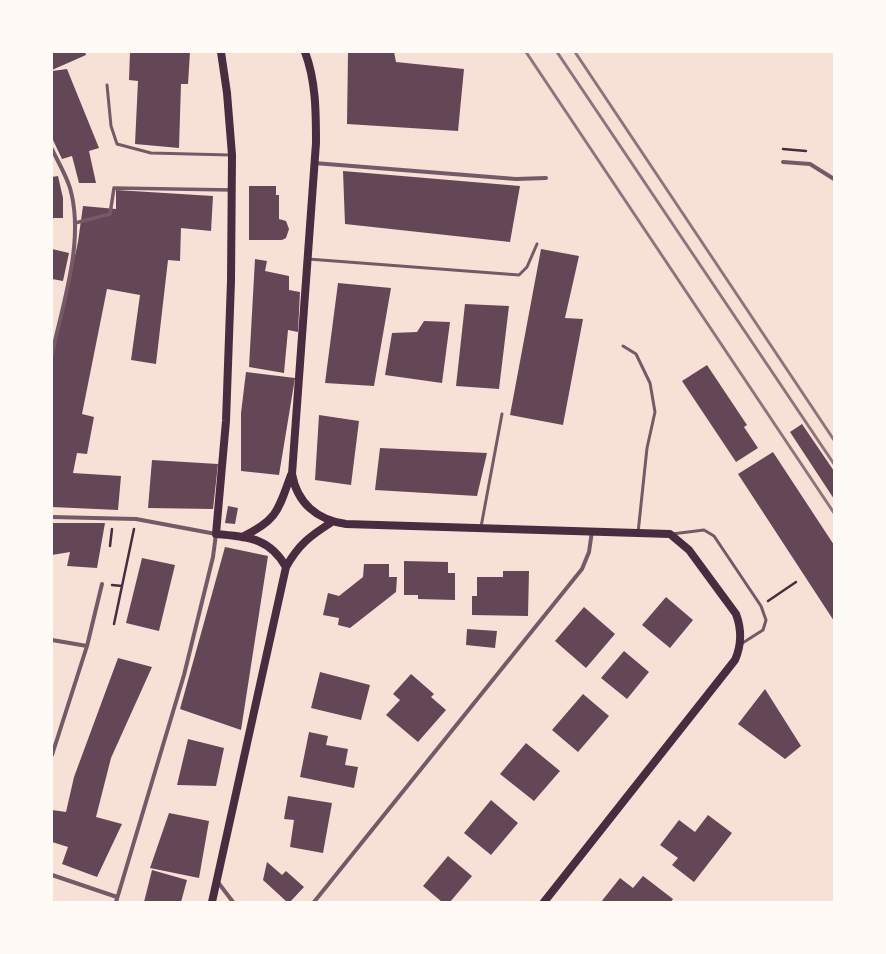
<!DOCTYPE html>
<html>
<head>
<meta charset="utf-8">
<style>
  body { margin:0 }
  #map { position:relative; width:886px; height:954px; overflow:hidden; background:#f7e1d7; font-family:Helvetica,sans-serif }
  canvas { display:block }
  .frame { position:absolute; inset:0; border:53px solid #fffaf5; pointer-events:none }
</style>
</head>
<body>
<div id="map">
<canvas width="886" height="954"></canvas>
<div class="frame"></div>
</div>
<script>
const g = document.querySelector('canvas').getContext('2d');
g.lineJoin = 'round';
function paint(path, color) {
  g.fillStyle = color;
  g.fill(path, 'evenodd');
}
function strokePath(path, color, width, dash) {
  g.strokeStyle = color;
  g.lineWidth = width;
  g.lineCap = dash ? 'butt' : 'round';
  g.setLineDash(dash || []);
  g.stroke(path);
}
const building = new Path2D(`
  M52,52H85L86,55L52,70Z
  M130,52H190L188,84H181L179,148L135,144L138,81L129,80Z
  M348,52H394L396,62L464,69L458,131L347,124Z
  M67,69L99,148L89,151L96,183H79L72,156L62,159L52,138V71Z
  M343,171L520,186L510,242L345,224Z
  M58,176L63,198V218H52V177Z
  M249,186H276V195H279V219L286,221L289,229L286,238L282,240H249Z
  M116,190L213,196L211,231L181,228L180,261L168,260L156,364L131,360L140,295L107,289L82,414L94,417L87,454L77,453L73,473L121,476L118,510L52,507V359L78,242L83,206L116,209Z
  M52,249L69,253L63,281L52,279Z
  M541,249L579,256L565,318L583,319L563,425L510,415Z
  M255,259L267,261L265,271L289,276V290L300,292L298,332L288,330L284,373L249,367Z
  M338,283L391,288L374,386L325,383Z
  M465,304L509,306L499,389L456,386Z
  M424,321L450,322L442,383L385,375L392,333L417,332Z
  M707,365L747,425L744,427L758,448L736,462L682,381Z
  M246,372L295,378L279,475L241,471V413Z
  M319,415L359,421L351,485L315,480Z
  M802,424L834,471V499L790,432Z
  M380,448L487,453L477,496L375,490Z
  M773,452L834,545V621L738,474Z
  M152,460L218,464L213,509L148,508Z
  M228,506L238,508L235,524L225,523Z
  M52,523H105L97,568L67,566L70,552L52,555Z
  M225,547L268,556L241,730L180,709Z
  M142,558L175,565L159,631L126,623Z
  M404,561L448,562V573H455V600L418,599V595H404Z
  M364,564H389V577H397L396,592L350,628L338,625L339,618L323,615L328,593L339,596L363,577Z
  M503,571H529L528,616L472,615V596H477V577H503Z
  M666,597L693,620L670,648L642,625Z
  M584,607L615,634L586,668L555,641Z
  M467,629L497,631L495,648L466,645Z
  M624,651L649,672L627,699L601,678Z
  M118,658L152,667L111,758L96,817L122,824L97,877L62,864L68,847L52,842V810L66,812L74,777Z
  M320,672L370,685L361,720L311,708Z
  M411,674L434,694L431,697L446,710L418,742L386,715L400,700L393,694Z
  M765,689L801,746L785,759L738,724Z
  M583,694L609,716L578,752L552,730Z
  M309,732L328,736L326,745L348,749L345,765L358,767L354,788L300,777Z
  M188,739L224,748L216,786L177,785Z
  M526,743L560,771L534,801L500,774Z
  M288,796L332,803L323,853L290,847L294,820L284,819Z
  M491,800L518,823L491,855L464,833Z
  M169,813L209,821L199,878L150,868Z
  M708,815L732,833L694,882L672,865L678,858L660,845L679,820L695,832Z
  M448,856L472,876L450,902H442L423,886Z
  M267,862L282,875L286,871L304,887L290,902H287L263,880Z
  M152,870L187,880L181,902H144Z
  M643,876L673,899L671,902H601L620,878L633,888Z`);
const path = new Path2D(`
  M783,149L806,151
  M110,546L112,529
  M112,585L122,586
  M768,601L796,582
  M114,624L134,529`);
const service = new Path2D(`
  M107,85L111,126L117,144L151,153L230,155
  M308,259L519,275L527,267L537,244
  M623,346L636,354L650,383L655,412L647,448L638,533
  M481,527L502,414
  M672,534L704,530L714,536L761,606L766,620L763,630L741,644`);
const pedestrian = new Path2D(`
  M75,223L110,214L114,188L232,190`);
const minor = new Path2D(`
  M52,149C58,162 66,175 70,188C85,240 63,303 52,354
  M783,162L810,164L834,179
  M314,163L516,179L546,178
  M52,517L136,519L216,534L213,557L184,675L116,902
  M52,640L87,646
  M52,755L87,646L102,584
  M52,875L117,897
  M217,881L233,902
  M314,902L582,569L589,552L592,531`);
const secondary = new Path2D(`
  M221,52L227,93L232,155L231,281L226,421L216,534C247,537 269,537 286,567
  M305,52C316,81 316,113 316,143L292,474C297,503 317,520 346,524L670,534L689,550L736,614C742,630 742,644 735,660L544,902
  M242,537C278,520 278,510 291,475
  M212,902L286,567C299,544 310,536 332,522`);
const rail = new Path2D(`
  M526,52L834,513
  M557,52L834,464
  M575,52L834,440`);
paint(building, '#644757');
strokePath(path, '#4a2c40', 2.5);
strokePath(service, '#755966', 3);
strokePath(pedestrian, '#755966', 3.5);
strokePath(minor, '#755966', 4);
strokePath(secondary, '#4a2c40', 8);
strokePath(rail, '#8f747c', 3);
</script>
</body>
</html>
